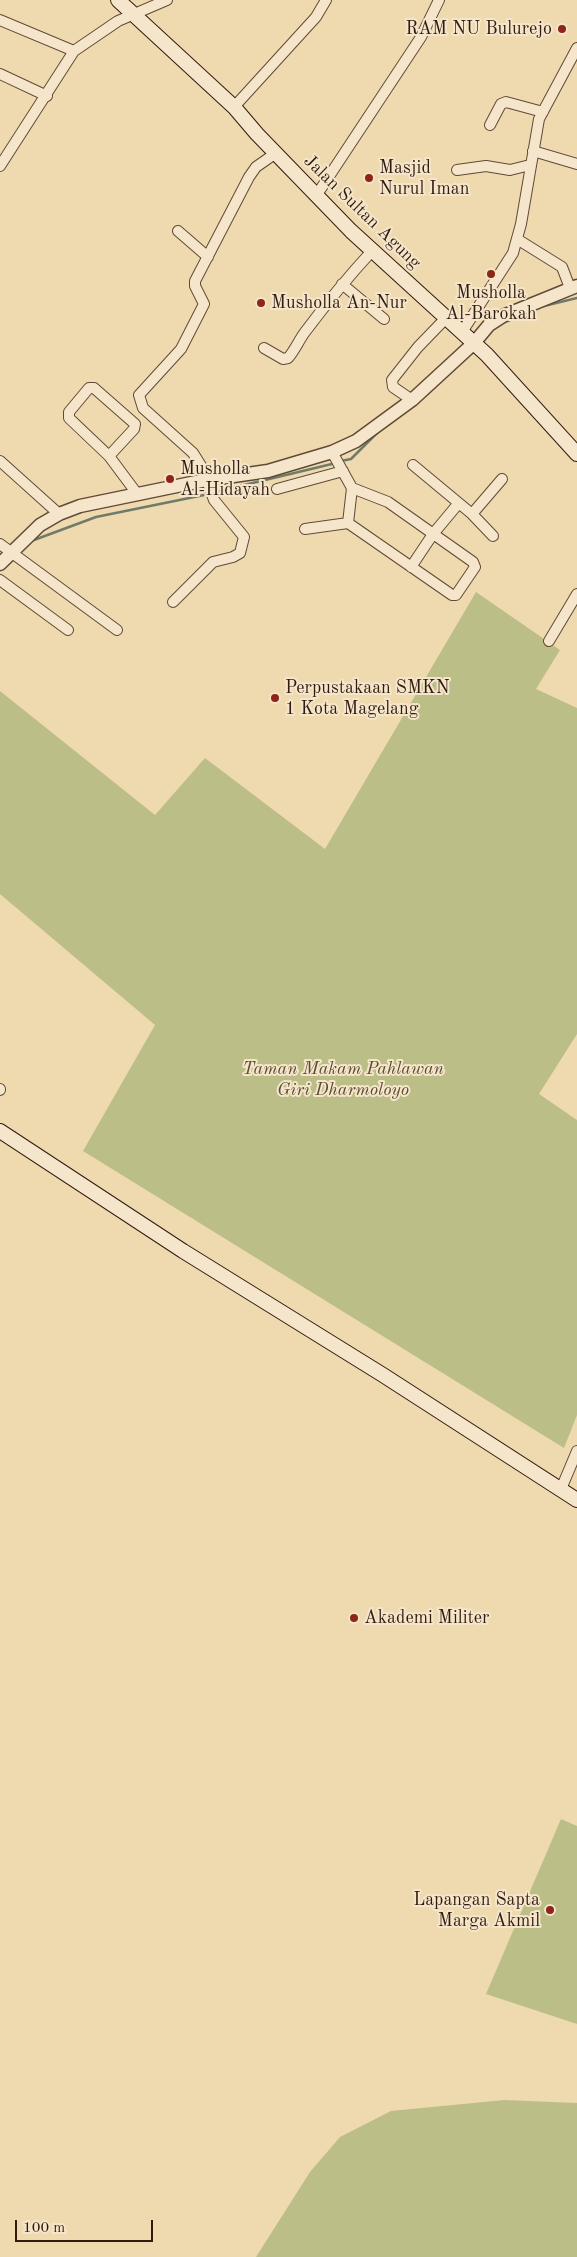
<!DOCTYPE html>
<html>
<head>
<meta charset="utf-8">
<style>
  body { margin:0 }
  #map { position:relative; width:577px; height:2257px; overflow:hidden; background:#efd9af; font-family:"Old Standard TT",serif }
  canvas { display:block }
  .scale { position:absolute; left:15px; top:2220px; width:138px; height:22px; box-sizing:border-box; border:2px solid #311b0f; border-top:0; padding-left:6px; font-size:15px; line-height:18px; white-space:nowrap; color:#311b0f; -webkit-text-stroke:4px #f5e6cb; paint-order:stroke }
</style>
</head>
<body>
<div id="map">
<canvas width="577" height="2257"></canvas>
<div class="scale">100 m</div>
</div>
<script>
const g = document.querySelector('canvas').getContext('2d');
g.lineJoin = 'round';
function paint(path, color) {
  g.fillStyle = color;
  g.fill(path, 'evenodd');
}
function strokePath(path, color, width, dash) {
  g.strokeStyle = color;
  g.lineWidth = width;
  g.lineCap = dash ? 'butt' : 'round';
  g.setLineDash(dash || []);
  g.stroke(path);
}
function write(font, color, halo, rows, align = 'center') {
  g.font = font + ' "Old Standard TT",serif';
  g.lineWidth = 4;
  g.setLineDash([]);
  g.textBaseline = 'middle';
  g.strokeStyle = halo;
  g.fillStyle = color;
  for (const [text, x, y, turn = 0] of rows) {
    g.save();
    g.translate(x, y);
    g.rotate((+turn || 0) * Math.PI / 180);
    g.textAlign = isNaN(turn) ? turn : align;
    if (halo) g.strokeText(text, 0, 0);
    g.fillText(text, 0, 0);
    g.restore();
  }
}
const green = new Path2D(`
  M476,592L560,650L536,689L577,708V1034L539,1094L577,1120V1415L564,1448L83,1151L155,1025L0,894V691L155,815L205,758L325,849Z
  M561,1819L577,1826V2024L486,1994Z
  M504,2100L577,2103V2257H256L310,2172L340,2137L391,2111Z`);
const stream = new Path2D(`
  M544,306L577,298
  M341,461L351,459L379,431
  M215,492L336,463
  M34,540L96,517L209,494`);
const minor = new Path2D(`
  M0,20L74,51
  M0,74L47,96
  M234,107L316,17L326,0
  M490,125L501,104L506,102L543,112
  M533,151L577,164
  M0,166L74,51L118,21L167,0
  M457,170L486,166L510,170L530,165
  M316,196L421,37L439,0
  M178,231L208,257
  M517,239L562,267L570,288
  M342,284L384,319
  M462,332L513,253L521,224L539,119L577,48
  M264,348L283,359L288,358C295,350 299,340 305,332C326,304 348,277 372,251
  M412,400L393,387L392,380L418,347L447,317
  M332,452L352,488L388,502L473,562L475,567L456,595H452L348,523L352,488
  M109,456L69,418V412L89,388H94L135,424L134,429L109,456L138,495
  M0,461L59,514
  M413,465L472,514L493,536
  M277,489L343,471
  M472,514L502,479
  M305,529L348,523
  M0,544L117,630
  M411,567L433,534L458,504
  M0,580L68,630
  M173,602L213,562L233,557L240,553L244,537L214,500L203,469L193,453L143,408L139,395L181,349L204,304L195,286V281L249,177L256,167L276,153
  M549,641L577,594
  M0,1090V1089
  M561,1489L577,1451`);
const tertiary = new Path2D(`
  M0,564L40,525L59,514L80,506L206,480L268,471L332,452L356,441L412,400L474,343L489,325L503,316L577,286`);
const secondary = new Path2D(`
  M118,0L234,107L257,134L351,231L487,355L577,454
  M0,1131L183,1251L383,1375L577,1500`);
const markers = [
  [562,29,5,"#8f2418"],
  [369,178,5,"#8f2418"],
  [491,274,5,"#8f2418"],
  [261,303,5,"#8f2418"],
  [170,479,5,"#8f2418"],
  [275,698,5,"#8f2418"],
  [354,1618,5,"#8f2418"],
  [550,1910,5,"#8f2418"]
];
const poiNames = [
  ["RAM NU Bulurejo",552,29,"right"],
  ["Masjid",379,168],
  ["Nurul Iman",379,189],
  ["Musholla",491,293,"center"],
  ["Al-Barokah",491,314,"center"],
  ["Musholla An-Nur",271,303],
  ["Musholla",180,469],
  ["Al-Hidayah",180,490],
  ["Perpustakaan SMKN",285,688],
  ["1 Kota Magelang",285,709],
  ["Akademi Militer",364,1618],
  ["Lapangan Sapta",540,1900,"right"],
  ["Marga Akmil",540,1921,"right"]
];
const streetNames = [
  ["Jalan Sultan Agung",362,212,44]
];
const parkNames = [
  ["Taman Makam Pahlawan",343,1069],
  ["Giri Dharmoloyo",343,1090]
];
paint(green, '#bcbe88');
strokePath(stream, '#707b6a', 2.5);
strokePath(minor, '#604a37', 12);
strokePath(tertiary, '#604a37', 15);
strokePath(secondary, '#311b0f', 16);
strokePath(minor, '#f5e6cb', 10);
strokePath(tertiary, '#f5e6cb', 12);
strokePath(secondary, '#f5e6cb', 14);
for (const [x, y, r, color] of markers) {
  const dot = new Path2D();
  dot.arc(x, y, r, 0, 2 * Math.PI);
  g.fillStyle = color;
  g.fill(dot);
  strokePath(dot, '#f5e6cb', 2);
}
write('18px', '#311b0f', '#f5e6cb', poiNames, 'left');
write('18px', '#311b0f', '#f5e6cb', streetNames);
write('italic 18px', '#5b4c33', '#f5e6cb', parkNames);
</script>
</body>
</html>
